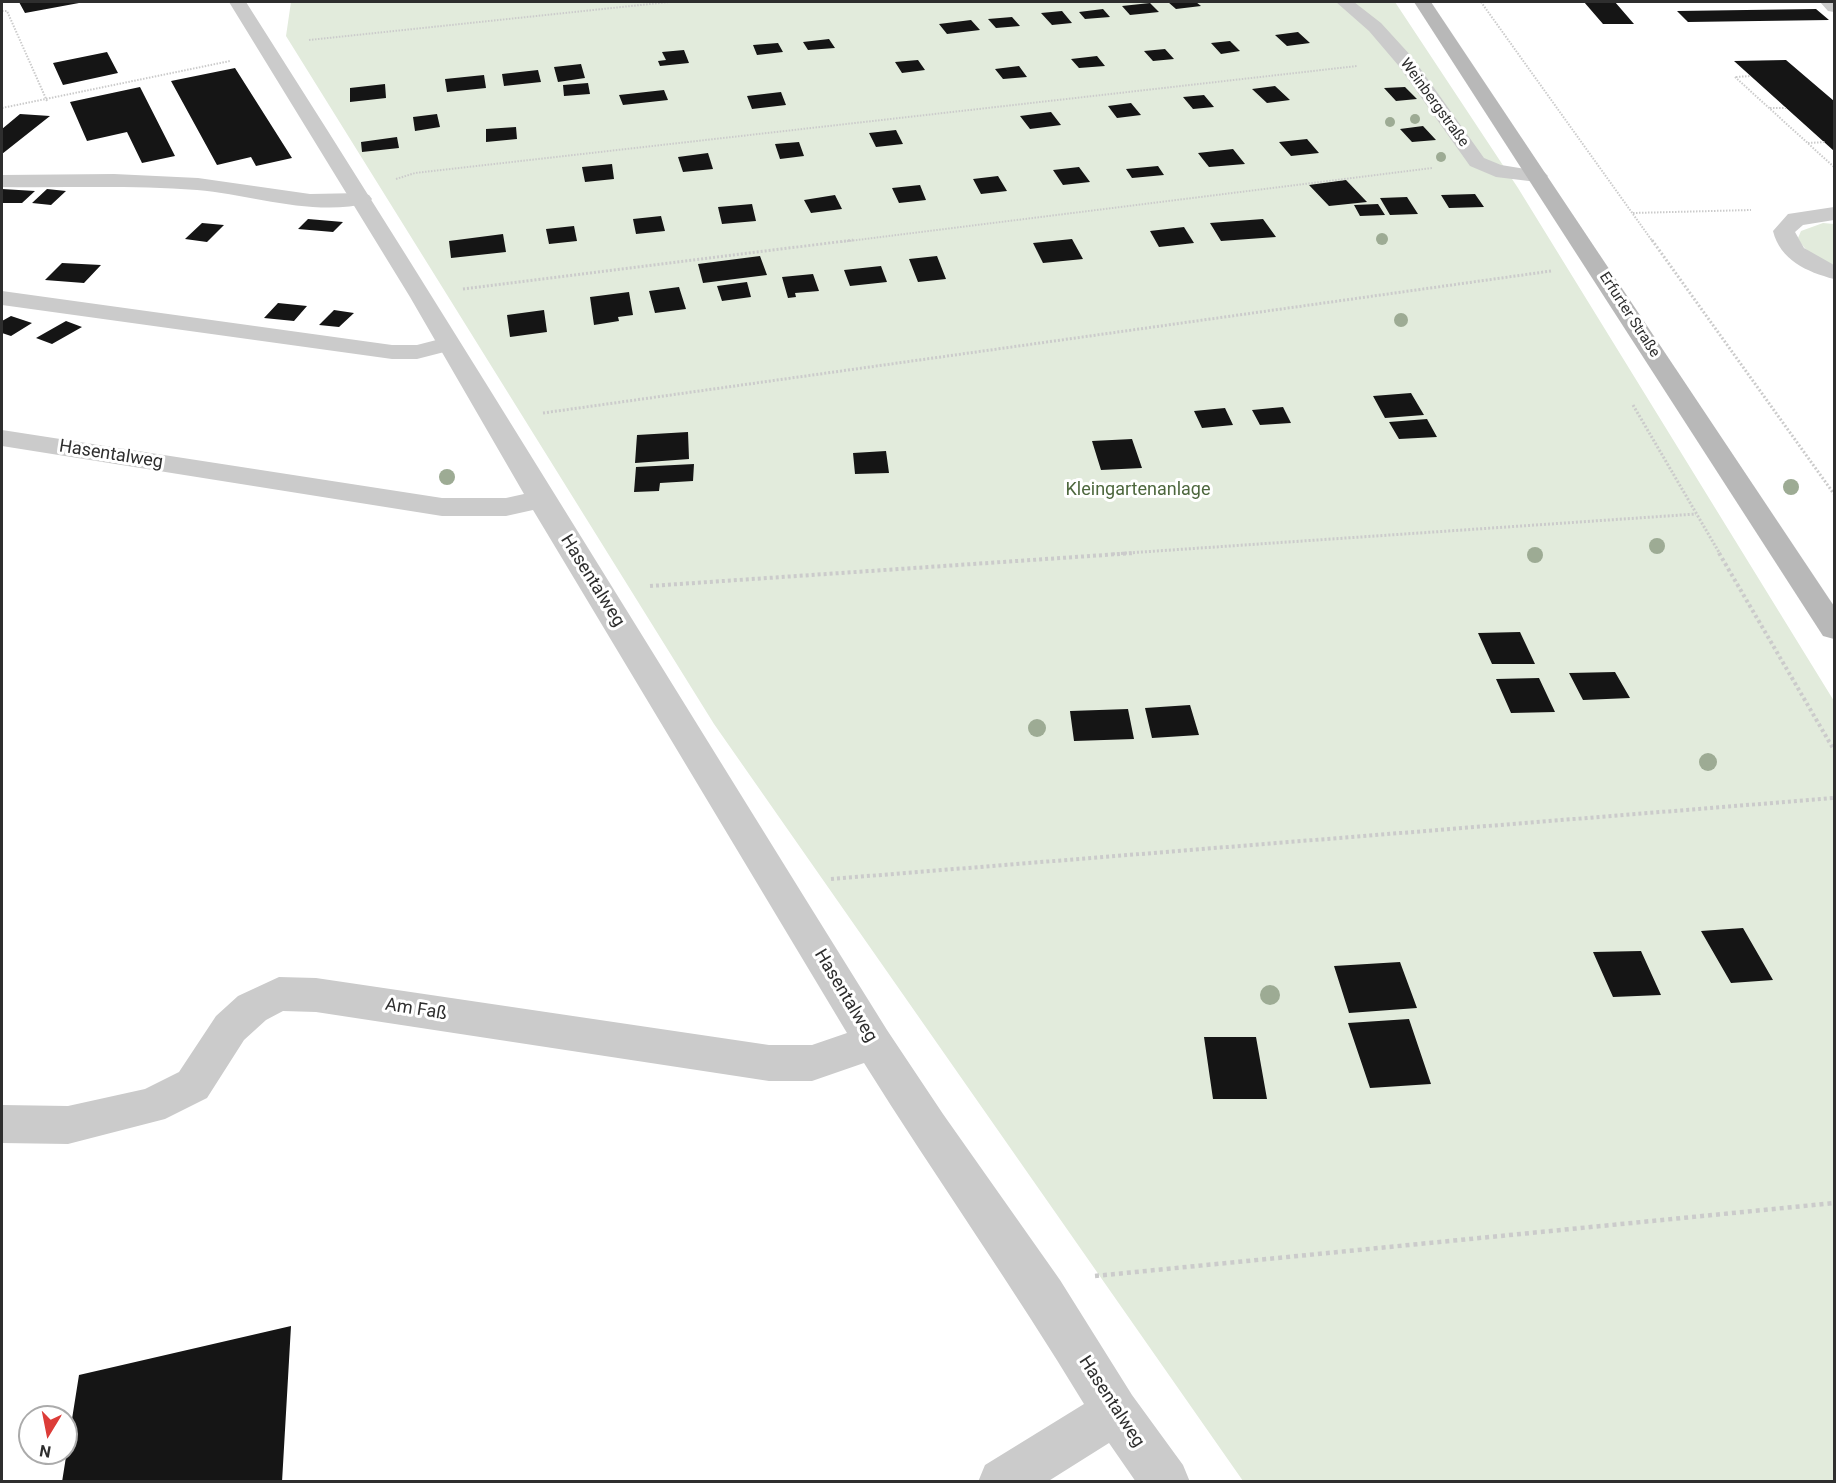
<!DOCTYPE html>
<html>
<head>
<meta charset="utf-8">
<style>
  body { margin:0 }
  #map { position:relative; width:1836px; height:1483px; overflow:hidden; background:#fff; font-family:Roboto,sans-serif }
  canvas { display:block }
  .frame { position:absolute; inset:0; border:3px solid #2e2e2e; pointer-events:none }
  .north { position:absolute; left:18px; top:1405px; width:60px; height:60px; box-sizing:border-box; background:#fff; border:2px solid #ababab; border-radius:50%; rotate:190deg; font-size:16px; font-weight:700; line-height:24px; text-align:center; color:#2e2e2e }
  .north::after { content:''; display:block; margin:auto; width:21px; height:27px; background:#dc3c38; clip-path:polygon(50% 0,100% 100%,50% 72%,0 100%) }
</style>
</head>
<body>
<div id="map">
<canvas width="1836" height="1483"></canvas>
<div class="frame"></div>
<div class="north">N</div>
</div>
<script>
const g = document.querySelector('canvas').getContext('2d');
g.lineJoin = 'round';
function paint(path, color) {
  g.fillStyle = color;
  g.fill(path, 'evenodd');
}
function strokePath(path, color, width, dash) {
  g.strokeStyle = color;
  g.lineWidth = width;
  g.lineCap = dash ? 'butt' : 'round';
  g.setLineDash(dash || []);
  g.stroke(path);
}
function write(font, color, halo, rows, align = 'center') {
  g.font = font + ' Roboto,sans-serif';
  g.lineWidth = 6;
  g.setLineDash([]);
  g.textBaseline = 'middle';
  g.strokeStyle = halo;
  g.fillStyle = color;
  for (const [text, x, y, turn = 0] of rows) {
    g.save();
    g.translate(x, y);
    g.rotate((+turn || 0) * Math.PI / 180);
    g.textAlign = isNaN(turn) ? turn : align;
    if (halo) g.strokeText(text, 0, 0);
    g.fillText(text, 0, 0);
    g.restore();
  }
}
const green = new Path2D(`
  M291,2H1395L1518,188L1834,701V1481H1243L714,724L286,36Z
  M1823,223L1834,224V265C1819,260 1805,253 1798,238L1801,231Z`);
const building = new Path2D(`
  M19,2H79V3L25,13Z
  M1168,2H1196L1201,6L1176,9Z
  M1584,2H1615L1634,24H1603Z
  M1150,3L1159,12L1130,15L1122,6Z
  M1103,9L1110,17L1085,19L1079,12Z
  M1816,9L1829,20L1688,22L1677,11Z
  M1062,11L1072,23L1052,25L1041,13Z
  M1012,17L1020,26L996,28L988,19Z
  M971,20L980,30L947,34L939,24Z
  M1298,32L1310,43L1287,46L1275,35Z
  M829,39L835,48L808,50L803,42Z
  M1230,41L1240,51L1221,54L1211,43Z
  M778,43L783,52L757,55L753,45Z
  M1165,49L1174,59L1153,61L1144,51Z
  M684,50L689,63L660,66L658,61L666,60L662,52Z
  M107,52L118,73L63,85L53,63Z
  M1097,56L1105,66L1079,68L1071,59Z
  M918,60L925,70L902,73L895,62Z
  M1786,60L1834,101V151L1734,61Z
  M581,64L585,78L558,82L554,67Z
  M1019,66L1027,77L1003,79L995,69Z
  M235,68L292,158L256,166L251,157L217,165L171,81Z
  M538,70L541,82L504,86L502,74Z
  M484,75L486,88L447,92L445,79Z
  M588,83L590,94L564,96L563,85Z
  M385,84L386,98L350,102V88Z
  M1275,86L1290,100L1267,103L1252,89Z
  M140,87L175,156L142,163L127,132L87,141L70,102Z
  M1405,87L1417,99L1396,101L1384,88Z
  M664,90L668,100L623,105L619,95Z
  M781,92L786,105L752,109L747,96Z
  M1204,95L1214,107L1193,109L1183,97Z
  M1131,103L1141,115L1117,118L1108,106Z
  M1051,112L1061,125L1030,129L1020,116Z
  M20,114L50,116L2,154V129Z
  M437,114L440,127L415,131L413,117Z
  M1423,126L1436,140L1412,142L1400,129Z
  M516,127L517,139L486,142V129Z
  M896,130L903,144L876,147L869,133Z
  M397,137L399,148L362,152L361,142Z
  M1307,139L1319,153L1291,156L1279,142Z
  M799,142L804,156L780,159L775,144Z
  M1233,149L1245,164L1209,167L1198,153Z
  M708,153L713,169L683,172L678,157Z
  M612,164L614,179L585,182L582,167Z
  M1158,166L1164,175L1132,178L1126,169Z
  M1079,167L1090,182L1063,185L1053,170Z
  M998,176L1007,191L981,194L973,179Z
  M1346,180L1367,202L1329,206L1309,185Z
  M920,185L926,200L899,203L892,188Z
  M2,189L35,191L22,203H2Z
  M47,189L66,191L51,205L32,203Z
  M1475,194L1484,207L1449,208L1441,195Z
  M835,195L842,209L811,213L804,200Z
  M1407,197L1418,214L1390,215L1380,198Z
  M752,204L756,221L722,224L718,207Z
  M1378,204L1385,215L1360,216L1354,205Z
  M661,216L665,231L636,234L633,219Z
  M308,219L343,222L333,232L298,229Z
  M1263,219L1276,237L1221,241L1210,223Z
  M202,223L224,225L207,242L185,239Z
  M574,226L577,241L549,244L546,229Z
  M1184,227L1194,243L1159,247L1150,231Z
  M503,234L506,252L451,258L449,241Z
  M1072,239L1083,259L1043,263L1033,243Z
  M760,256L767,275L703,283L698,264Z
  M937,256L946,279L918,282L909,259Z
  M62,263L101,265L84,283L45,280Z
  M881,266L887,282L850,286L844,270Z
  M813,274L819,291L795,293L796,297L788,298L782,277Z
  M747,282L751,297L722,301L717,286Z
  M679,287L686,309L655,313L649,291Z
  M629,292L633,315L618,317L619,321L594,325L590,297Z
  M278,303L307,306L294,321L264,318Z
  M334,310L354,313L339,327L319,325Z
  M544,310L547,332L510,337L507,315Z
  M11,316L32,323L11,336L2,333V321Z
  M66,321L82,327L52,344L36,338Z
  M1411,393L1424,415L1385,418L1373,396Z
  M1283,407L1291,423L1260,425L1252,410Z
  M1225,408L1233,425L1202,428L1194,411Z
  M1427,419L1437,437L1399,439L1389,422Z
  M688,432L689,459L635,463L637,435Z
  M1132,439L1142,468L1101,470L1092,441Z
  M886,451L889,473L855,474L853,453Z
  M694,464L693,481L660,483L659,491L634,492L636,467Z
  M1520,632L1535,664H1492L1478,633Z
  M1615,672L1630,698L1583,700L1569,673Z
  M1539,678L1555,712L1511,713L1496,679Z
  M1190,705L1199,735L1152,738L1145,708Z
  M1128,709L1134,739L1074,741L1070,711Z
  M1743,928L1773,980L1731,983L1701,931Z
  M1641,951L1661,995L1613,997L1593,952Z
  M1400,962L1417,1008L1349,1013L1334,966Z
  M1409,1019L1431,1084L1370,1088L1348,1023Z
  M1204,1037H1256L1267,1099H1213Z
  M291,1326L282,1482H62L79,1375Z`);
const pathFar3 = new Path2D(`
  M1481,2L1653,242
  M2,11H7L47,101
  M309,40L669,2
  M1735,77L1834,167
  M1736,77L1751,76
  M2,108L230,61
  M1770,108H1786
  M1808,143L1825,142
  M396,179L415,173L1357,66
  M1633,213L1751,210
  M841,242L1432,168`);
const pathFar2 = new Path2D(`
  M1652,240L1834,494
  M463,289L853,240
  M1633,405L1720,554
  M543,413L1551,271
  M1113,554L1696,514`);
const pathFar1 = new Path2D(`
  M1719,553L1834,750
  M650,586L1134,553
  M831,879L1834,798`);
const path = new Path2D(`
  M1095,1276L1834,1203`);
const service = new Path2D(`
  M114,174L198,178L310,194L362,193L369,195L372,199L369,203C314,217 253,195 197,190C132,185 67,188 2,187V175Z
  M2,291L392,345H417L448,337L456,339L460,344L456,349L417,359H392L2,305Z`);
const minor = new Path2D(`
  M229,2H246C463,342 673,687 887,1030L943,1114L1060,1280L1132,1395L1183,1465L1190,1482H1136L1109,1443L1047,1482H978L985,1465L1084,1404C1014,1288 936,1178 864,1063L812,1081H769L316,1012L283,1011L266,1020L244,1040L207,1098L165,1119L68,1144L2,1143V1105L68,1106L145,1089L179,1072L216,1016L238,996L279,977L316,978L769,1045H812L847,1033L533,510L506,516H442L2,446V430L442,498H506L524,494L410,297Z
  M1336,2H1354L1381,23L1412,57L1484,158L1501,165L1544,172L1548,176L1544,180L1537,182L1496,177L1470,166L1398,65L1369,31Z
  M1820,2H1834V12L1828,11Z
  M1834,207V220L1803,225L1795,232L1804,248L1834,265V279C1807,272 1780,260 1773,231L1788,214Z`);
const secondary = new Path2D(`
  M1414,2H1431L1834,606V639L1823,636Z`);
const trees = [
  [1415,119,5],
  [1390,122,5],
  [1441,157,5],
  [1382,239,6],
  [1401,320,7],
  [447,477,8],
  [1791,487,8],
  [1657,546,8],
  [1535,555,8],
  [1037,728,9],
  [1708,762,9],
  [1270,995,10]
];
const farStreetnames = [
  ["Weinbergstraße",1434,103,54],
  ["Erfurter Straße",1629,315,57]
];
const streetNames = [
  ["Hasentalweg",111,455,9],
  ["Hasentalweg",592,581,58],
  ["Hasentalweg",845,996,59],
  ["Am Faß",416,1010,9],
  ["Hasentalweg",1111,1402,57]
];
const parkNames = [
  ["Kleingartenanlage",1138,490]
];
paint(green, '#e2ebdc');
paint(building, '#151515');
strokePath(pathFar3, '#cbcbcb', 2, [1.5, 1.5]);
strokePath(pathFar2, '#cbcbcb', 3, [2, 2]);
strokePath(pathFar1, '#cbcbcb', 4, [3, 3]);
strokePath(path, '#cbcbcb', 4.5, [4, 4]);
paint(service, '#cbcbcb');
paint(minor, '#cbcbcb');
paint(secondary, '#b8b8b8');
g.fillStyle = '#9dab94';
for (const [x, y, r] of trees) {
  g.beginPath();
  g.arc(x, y, r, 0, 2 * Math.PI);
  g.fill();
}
write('15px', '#2e2e2e', '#fff', farStreetnames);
write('18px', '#2e2e2e', '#fff', streetNames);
write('18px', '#4d673d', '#fff', parkNames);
</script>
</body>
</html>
